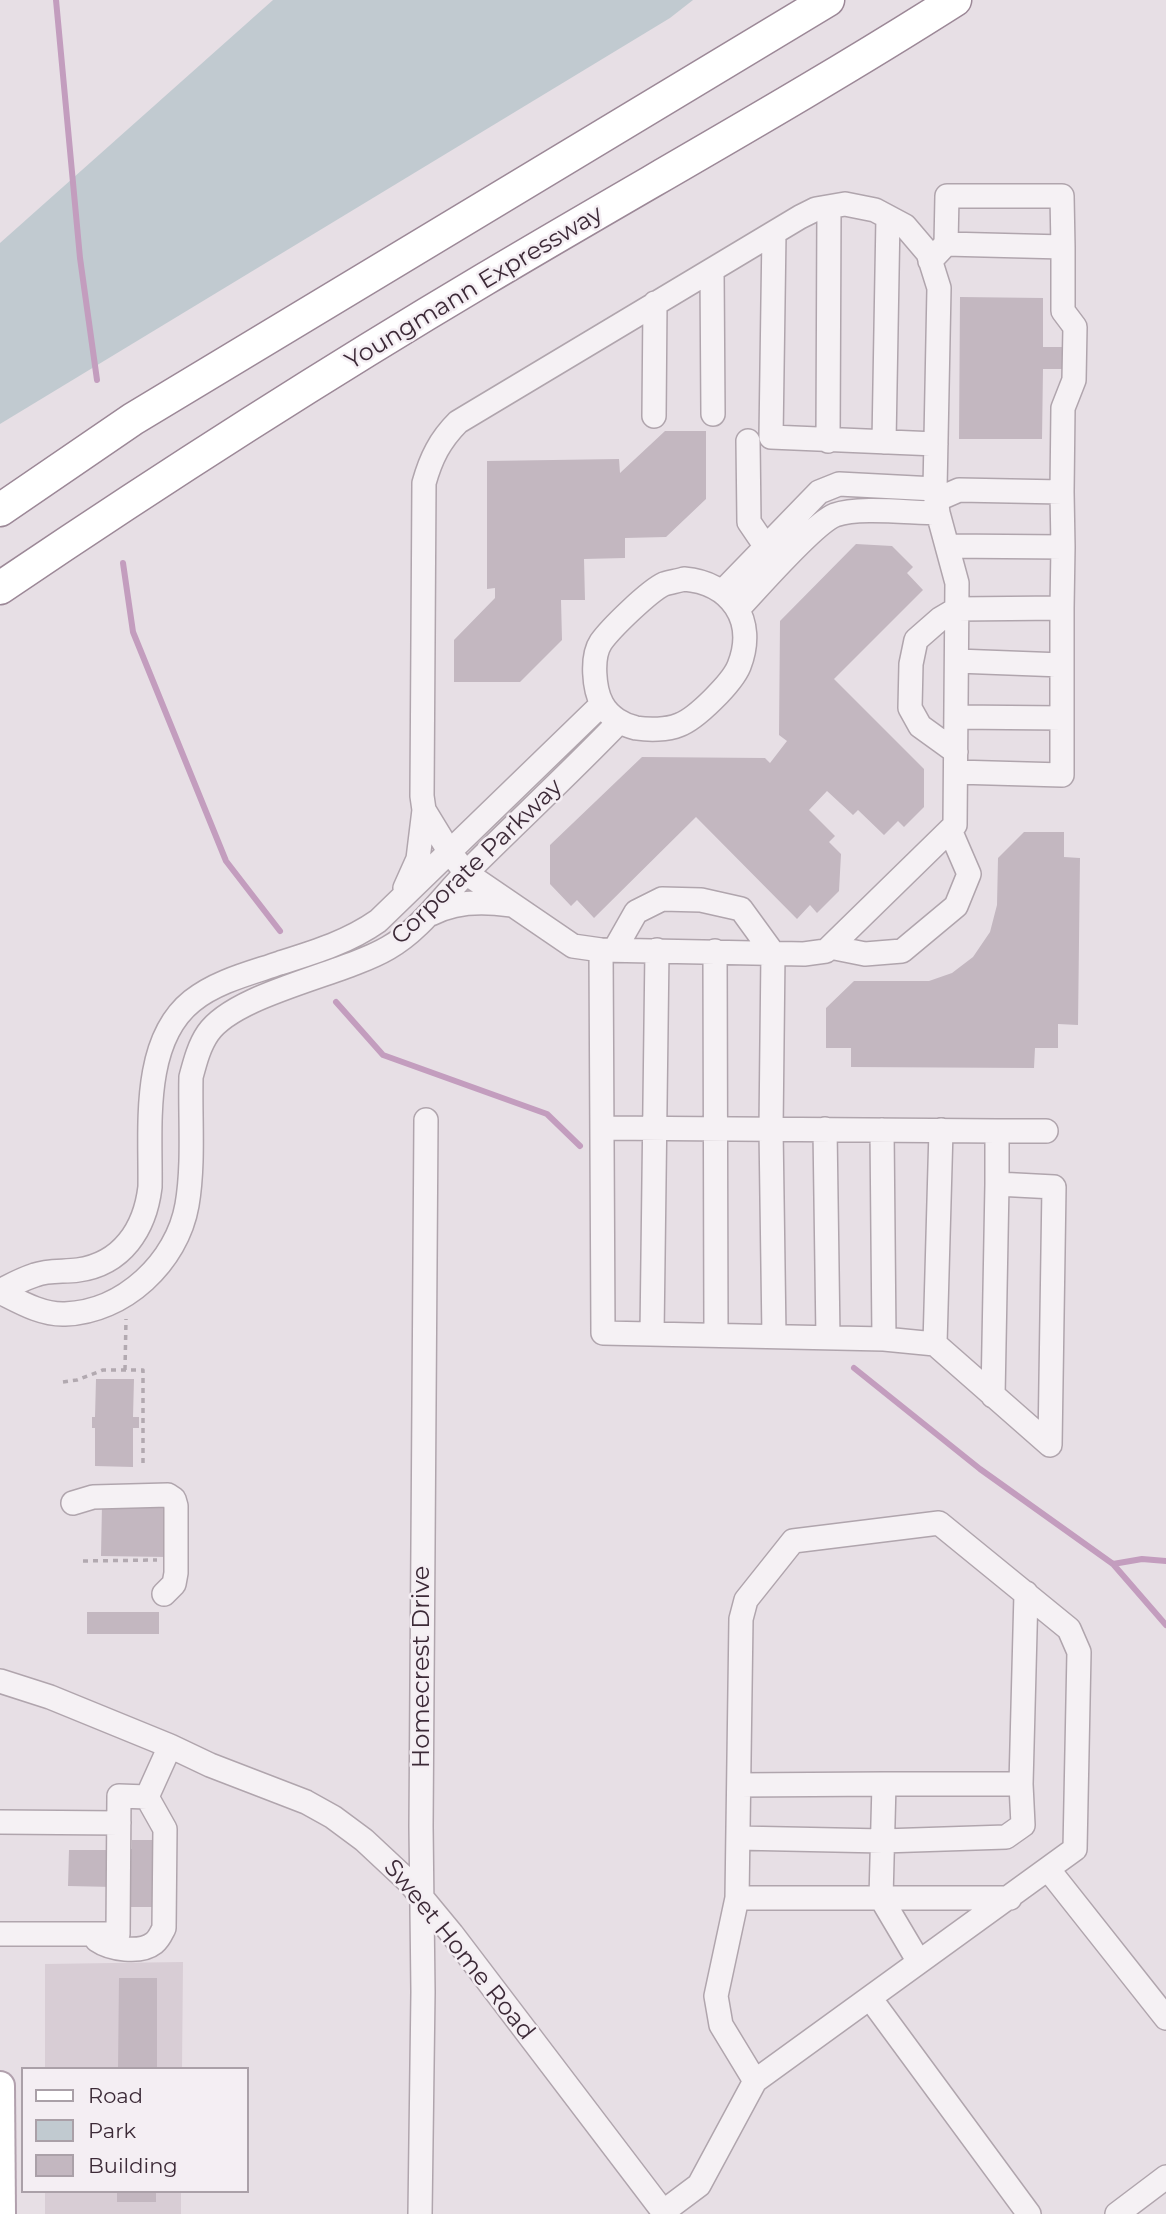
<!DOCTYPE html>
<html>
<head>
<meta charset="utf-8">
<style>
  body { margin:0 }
  #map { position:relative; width:1166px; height:2214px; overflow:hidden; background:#e7dfe5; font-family:Montserrat,sans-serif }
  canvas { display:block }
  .legend { position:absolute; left:21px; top:2067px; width:228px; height:126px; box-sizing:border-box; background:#f4eef3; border:2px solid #aaa0a8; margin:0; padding:9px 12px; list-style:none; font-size:21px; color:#3c2a37 }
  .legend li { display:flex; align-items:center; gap:14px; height:35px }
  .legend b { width:35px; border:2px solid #aaa0a8 }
</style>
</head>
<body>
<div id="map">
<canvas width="1166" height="2214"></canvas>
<ul class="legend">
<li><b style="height:9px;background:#fff"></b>Road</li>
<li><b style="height:19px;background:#c1cad0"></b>Park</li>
<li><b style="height:19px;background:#c3b7c0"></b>Building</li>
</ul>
</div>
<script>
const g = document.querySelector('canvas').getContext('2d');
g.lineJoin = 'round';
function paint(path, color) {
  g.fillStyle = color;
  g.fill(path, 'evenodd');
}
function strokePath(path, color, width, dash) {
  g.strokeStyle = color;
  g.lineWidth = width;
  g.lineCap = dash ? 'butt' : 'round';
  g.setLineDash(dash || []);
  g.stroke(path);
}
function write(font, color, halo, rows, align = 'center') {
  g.font = font + ' Montserrat,sans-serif';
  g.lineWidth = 5;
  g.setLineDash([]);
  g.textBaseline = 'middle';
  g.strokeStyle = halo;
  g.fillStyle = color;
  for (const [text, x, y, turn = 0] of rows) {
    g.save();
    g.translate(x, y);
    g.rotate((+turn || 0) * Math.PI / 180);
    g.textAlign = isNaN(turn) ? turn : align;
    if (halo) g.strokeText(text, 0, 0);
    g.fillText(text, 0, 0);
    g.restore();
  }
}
const built = new Path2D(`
  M183,1962L182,2069H45V1964Z
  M45,2191H181V2214H45Z`);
const green = new Path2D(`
  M273,0H693L670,18L0,424V243Z`);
const stream = new Path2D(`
  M56,0L80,258L97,380
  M123,563L133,632L226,861L280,931
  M336,1002L383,1055L547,1114L580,1146
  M854,1368L980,1469L1113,1564L1166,1625
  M1113,1564L1142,1559L1166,1561`);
const building = new Path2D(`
  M960,297L1043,298V347H1067L1066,369H1043L1042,439H959Z
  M665,431H706V499L666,537L625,538V558L584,559L585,600H561L562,640L520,682H454V640L495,598V588L487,589V461L619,459L620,473Z
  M856,544L892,546L913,567L907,573L923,590L834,679L924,769V807L904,827L898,821L884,835L858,810L853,815L827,791L809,810L835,836L829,842L841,854L839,891L817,913L810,905L797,919L696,817L594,918L577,900L571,906L550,884V845L642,757L765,758L770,763L787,741L779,735L780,621Z
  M1024,832H1064V857L1080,858L1078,1025L1058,1024V1048H1035L1034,1068L851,1067V1048H826V1008L854,981H929L952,973L973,957L990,932L997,905L998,858Z
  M96,1379H134L133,1417H139V1428H133V1467L95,1466V1428H92V1417H95Z
  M102,1504H167V1557L101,1556Z
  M87,1612H159V1634H87Z
  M132,1840H159L160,1907H129V1849H132Z
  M69,1850H114V1887L68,1886Z
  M119,1978H157V2069H118Z
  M117,2191H156V2202H117Z`);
const path = new Path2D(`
  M125,1370L126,1319
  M63,1382L77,1380L103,1370H143V1466
  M83,1561L157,1560`);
const minor = new Path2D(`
  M845,204L875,210L905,226L928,253L939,288L935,489L938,513L957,583L955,825L826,951L804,954L601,950L573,946L466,873L449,851L424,810L422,796L424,483C431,458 440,440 458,422L800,217L816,209Z
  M774,233L771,437L936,444
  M946,244L947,196H1062L1063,247
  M930,261L946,244L1063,247V311L1075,327L1074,380L1063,408L1062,492
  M712,270L713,414
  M654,416L655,303
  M748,441L749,522L766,547L775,556
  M828,441L829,207
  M884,442L888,217
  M936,500L959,490L1062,492L1063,547
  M947,546L1063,547L1062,608
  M684,579C731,583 757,620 739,666C732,683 696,719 679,725C667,730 649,730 636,728C623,725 609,717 602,704C594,689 591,657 601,642C611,628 649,591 664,584C670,582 678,581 684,579Z
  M723,591L819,492L839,484L935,489
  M738,609C758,588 813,524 835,515C859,506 911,513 938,513
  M957,661L1062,665
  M956,717L1062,718
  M956,752L920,726L910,708L911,664L916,640L940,619L957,609L1062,608V775L956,772
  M405,888L418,859L424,810
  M431,914C455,901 484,901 510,905
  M830,947L865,954L902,951L956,906L969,874L950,830
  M615,949L636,912L662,899L701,900L741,909L773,953L771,1129L774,1336
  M601,950L603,1333L884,1339L935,1344L1050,1445L1054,1187L997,1184V1131H1046
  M715,951L716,1335
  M602,1128L997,1131
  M825,1129L828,1338
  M882,1130L884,1339
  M0,1291C11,1285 23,1279 35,1275C48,1270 64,1272 78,1270C122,1264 145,1229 150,1187C151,1128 141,1042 192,1001C217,981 251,973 280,963C315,952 348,942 378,921L602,704
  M0,1292C20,1302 42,1315 65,1314C124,1312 177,1262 187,1205C194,1164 190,1119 191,1077C195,1062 199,1046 208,1033C236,993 342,975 388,948C420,930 442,897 468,871C518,821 570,773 619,722
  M652,1334L657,950
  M935,1344L941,1130
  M993,1396L997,1184
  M73,1503L93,1497L168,1495L174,1499L176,1506V1573L174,1584L164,1594
  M0,1681L50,1697L170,1746L210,1765L306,1802L333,1817L364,1840L409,1882L452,1934L665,2214
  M884,1784H1021L1026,1593
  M739,1785L884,1784L881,1898H1010
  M147,1797L170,1746
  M0,1822L119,1823
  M738,1838L883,1841L1006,1837L1023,1825L1021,1784
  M1048,1869L1166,2018
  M737,1898H881L919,1962
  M0,1934H118L119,1796L147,1797
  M97,1940C110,1949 140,1954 154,1943C159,1939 161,1934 164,1928L165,1829L147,1797
  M870,1998L1029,2214
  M663,2212L699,2185L755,2081L1075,1849L1079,1652L1069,1629L939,1523L793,1541L746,1600L741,1619L737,1898L716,1996L721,2025L755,2081
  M420,2214L423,1992L421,1826L426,1120
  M1117,2214L1166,2177`);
const major = new Path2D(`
  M0,2086L1,2214`);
const highway = new Path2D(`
  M0,510L133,419L828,0
  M0,588C158,481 320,377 485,279C641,186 801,98 955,0`);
const streetNames = [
  ["Youngmann Expressway",474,288,-31],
  ["Corporate Parkway",477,862,-44],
  ["Homecrest Drive",422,1667,-90],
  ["Sweet Home Road",459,1950,51]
];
paint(built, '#d8cdd5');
paint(green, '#c1cad0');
strokePath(stream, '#c39dbe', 6);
paint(building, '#c3b7c0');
strokePath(minor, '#b0a5ad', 26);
strokePath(major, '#b1a0ad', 32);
strokePath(highway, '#9c8897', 35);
strokePath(path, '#b2a9b0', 3.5, [5, 5]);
strokePath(minor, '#f5f1f4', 23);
strokePath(major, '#fff', 28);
strokePath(highway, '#fff', 32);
write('24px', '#3c2a37', '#f4eef3', streetNames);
</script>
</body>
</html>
